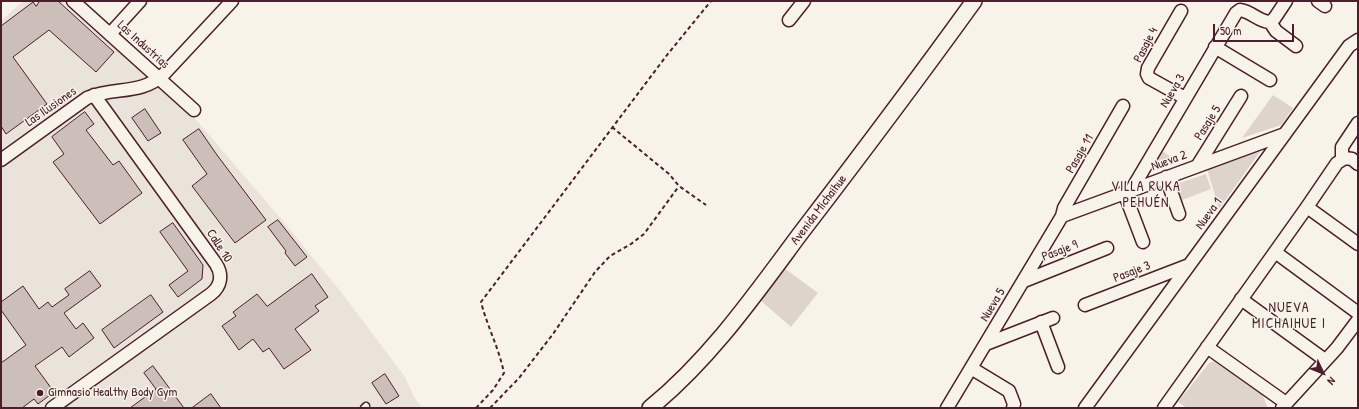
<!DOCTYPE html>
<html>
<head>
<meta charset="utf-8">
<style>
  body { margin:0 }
  #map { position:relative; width:1359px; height:409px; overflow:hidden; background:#f7f3e8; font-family:"Patrick Hand",sans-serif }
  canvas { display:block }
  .frame { position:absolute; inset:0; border:2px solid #4a1f2b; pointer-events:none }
  .north { position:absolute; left:1303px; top:353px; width:40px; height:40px; -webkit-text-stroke:3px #f7f3e8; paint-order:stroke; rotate:133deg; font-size:11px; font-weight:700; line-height:16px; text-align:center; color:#4a1f2b }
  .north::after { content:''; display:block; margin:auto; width:14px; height:18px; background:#4a1f2b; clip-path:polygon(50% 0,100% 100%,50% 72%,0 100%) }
  .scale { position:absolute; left:1213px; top:24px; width:81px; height:18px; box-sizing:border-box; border:2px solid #4a1f2b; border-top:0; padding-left:5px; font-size:12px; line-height:14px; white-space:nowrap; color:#4a1f2b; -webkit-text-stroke:3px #f7f3e8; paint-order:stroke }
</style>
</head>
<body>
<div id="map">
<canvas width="1359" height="409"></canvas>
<div class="frame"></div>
<div class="north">N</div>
<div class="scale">50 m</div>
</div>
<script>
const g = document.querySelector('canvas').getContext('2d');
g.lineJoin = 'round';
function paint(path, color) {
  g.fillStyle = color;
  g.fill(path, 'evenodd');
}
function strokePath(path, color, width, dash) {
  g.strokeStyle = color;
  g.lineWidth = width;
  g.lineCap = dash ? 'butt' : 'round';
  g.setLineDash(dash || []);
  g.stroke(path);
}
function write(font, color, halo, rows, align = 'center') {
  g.font = font + ' "Patrick Hand",sans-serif';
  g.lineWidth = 3;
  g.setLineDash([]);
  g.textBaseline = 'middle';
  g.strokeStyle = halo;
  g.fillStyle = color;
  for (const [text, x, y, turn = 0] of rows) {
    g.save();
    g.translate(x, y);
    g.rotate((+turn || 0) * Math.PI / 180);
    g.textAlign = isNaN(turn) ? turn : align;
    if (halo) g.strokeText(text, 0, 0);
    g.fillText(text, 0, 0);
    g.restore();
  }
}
const built = new Path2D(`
  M23,1H61L191,114L282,220L341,292L405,377L413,395L422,408H1V21Z`);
const green = new Path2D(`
  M1273,95L1293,108L1281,125L1242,138Z
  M1262,149L1219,209L1207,169Z
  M1162,151L1178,162L1157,169L1154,166Z
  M1206,174L1211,189L1182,200L1176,184Z
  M784,268L818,293L791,327L760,300Z
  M1214,361L1263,396L1268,408H1187L1178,402L1209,363Z`);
const building = new Path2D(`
  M40,1H58L114,52L96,72L49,30L13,57L47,104L6,134L1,126V26L33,2L36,6Z
  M145,109L161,133L148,141L132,118Z
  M85,112L94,124L86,130L113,165L119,161L142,193L100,224L53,162L64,154L52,137Z
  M199,129L217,155L266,220L235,243L192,186L207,174L183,140Z
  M278,220L307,257L295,266L285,253L286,251L268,227Z
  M173,223L203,265L202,279L178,297L169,285L188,271L160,232Z
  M90,271L101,286L64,313L76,329L83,323L94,338L69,357L62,347L35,366L54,392L38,404L34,399L22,408H1V363L26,345L1,310V302L23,286L39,309L48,302L52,307L69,295L65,289Z
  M312,274L328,297L315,306L319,311L295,329L311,350L284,369L269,348L263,352L253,339L239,350L222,326L236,316L233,312L257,294L267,306Z
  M151,295L163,312L114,348L102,330Z
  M153,366L184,408H130L156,389L144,373Z
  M385,374L399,396L386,404L372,383Z
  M211,394L221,408H192Z`);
const path = new Path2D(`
  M612,127L669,174L679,186L706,205
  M476,408L493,390L504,373C499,348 487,326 481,302L667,55L711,1
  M490,408L519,378L553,334L595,272L610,256L631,244L644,234L679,186`);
const service = new Path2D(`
  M364,408L366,406`);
const minor = new Path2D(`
  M73,1L194,110
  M1318,1L1325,6
  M1240,10C1251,11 1259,22 1270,22
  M1181,11L1148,68L1147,74L1149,78L1185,98
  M789,20L804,1
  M1270,22L1276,31L1296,46
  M1270,22L1274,19L1286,1
  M110,34L140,1
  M1215,47L1270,80
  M1342,159V147L1358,123
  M1,160L87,98C114,86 140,96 164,74L232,1
  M1198,165L1241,96
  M1166,177L1179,214
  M1132,189L1236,13L1240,10
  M1124,192L1143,242
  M1307,207L1358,244
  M1062,216L1285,134
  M1275,252L1358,313
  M1024,281L1107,248
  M1241,299L1325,360
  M1085,305L1189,265
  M1041,322L1058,367
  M986,344L1053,318
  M1207,347L1286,403
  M971,368L1009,391L1014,404L1013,408
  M52,408L211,294C221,286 223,275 216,264L94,95
  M947,408L1062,216L1064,208L1123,106
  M1085,408L1349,46L1358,40
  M1164,408L1307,207L1337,163L1345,158L1352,159L1358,164
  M1282,408L1337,348L1358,320`);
const tertiary = new Path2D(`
  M650,408C710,359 754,296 800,234C859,157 917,80 974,1`);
const markers = [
  [40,393,4,"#4a1f2b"]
];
const streetNames = [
  ["Las Industrias",143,45,42],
  ["Pasaje 4",1146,45,-63],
  ["Nueva 3",1173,91,-59],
  ["Las Ilusiones",51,107,-35],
  ["Pasaje 5",1208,123,-58],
  ["Pasaje 11",1080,154,-60],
  ["Nueva 2",1169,161,-20],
  ["Avenida Michaihue",819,210,-53],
  ["Nueva 1",1209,214,-54],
  ["Calle 10",219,246,57],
  ["Pasaje 9",1060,251,-21],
  ["Pasaje 3",1132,272,-21],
  ["Nueva 5",993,305,-59]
];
const poiNames = [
  ["Gimnasio Healthy Body Gym",48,393]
];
const neighbourhoodNames = [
  ["VILLA RUKA",1146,187],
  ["PEHUÉN",1146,203],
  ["NUEVA",1289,308],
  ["MICHAIHUE I",1289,324]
];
paint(built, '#eae3da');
paint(green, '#ded4cc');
paint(building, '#ccbfb9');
strokePath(building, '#4a1f2b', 1);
strokePath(service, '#4a1f2b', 9);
strokePath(minor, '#4a1f2b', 15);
strokePath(tertiary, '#4a1f2b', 18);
strokePath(path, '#4a1f2b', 2, [4, 3]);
strokePath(service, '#f7f3e8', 6);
strokePath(minor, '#f7f3e8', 12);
strokePath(tertiary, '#f7f3e8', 15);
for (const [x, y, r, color] of markers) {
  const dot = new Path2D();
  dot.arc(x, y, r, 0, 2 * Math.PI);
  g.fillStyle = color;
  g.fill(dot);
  strokePath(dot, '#f7f3e8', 1.5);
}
write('13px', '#4a1f2b', '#f7f3e8', streetNames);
write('13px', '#4a1f2b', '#f7f3e8', poiNames, 'left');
g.letterSpacing = '1px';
write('14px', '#4a1f2b', '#f7f3e8', neighbourhoodNames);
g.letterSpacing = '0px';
</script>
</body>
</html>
